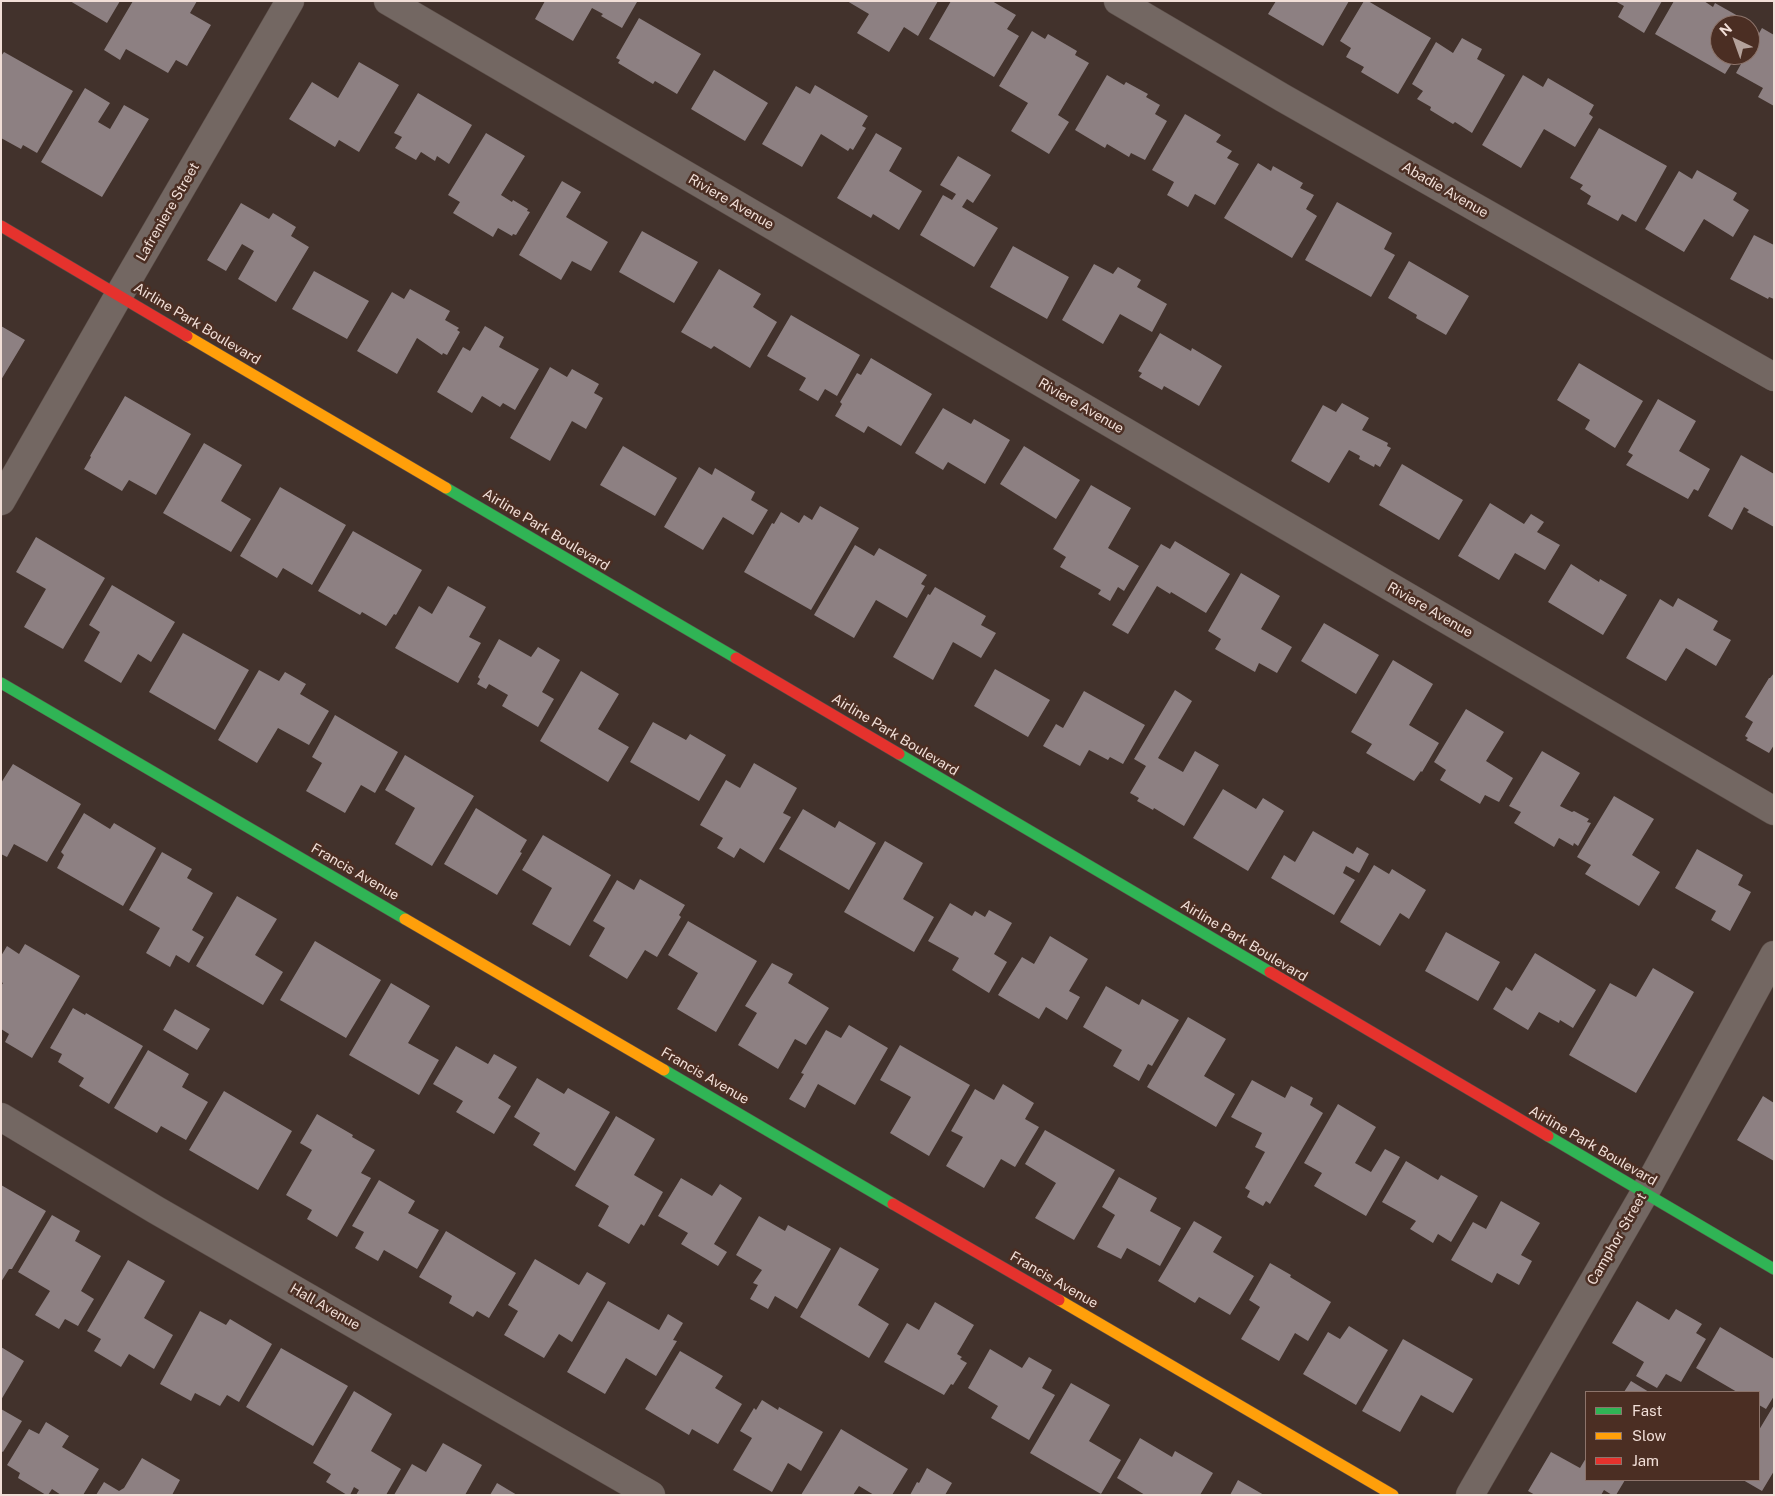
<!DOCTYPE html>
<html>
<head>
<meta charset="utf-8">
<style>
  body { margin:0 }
  #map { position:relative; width:1775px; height:1496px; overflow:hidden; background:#42322c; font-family:"Public Sans",sans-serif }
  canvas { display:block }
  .frame { position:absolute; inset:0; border:2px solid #f1ded7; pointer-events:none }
  .legend { position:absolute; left:1585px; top:1391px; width:175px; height:90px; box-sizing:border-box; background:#4b2e23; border:1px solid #8d746b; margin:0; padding:6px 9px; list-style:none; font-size:15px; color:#f1ded7 }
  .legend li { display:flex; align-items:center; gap:10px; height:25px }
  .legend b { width:25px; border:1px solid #8d746b }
  .north { position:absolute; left:1710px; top:15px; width:50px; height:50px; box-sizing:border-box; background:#4b2e23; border:1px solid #8d746b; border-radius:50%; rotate:318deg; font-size:14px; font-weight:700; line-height:20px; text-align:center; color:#f1ded7 }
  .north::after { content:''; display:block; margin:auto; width:18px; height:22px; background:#b4a29b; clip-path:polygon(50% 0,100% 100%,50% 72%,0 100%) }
</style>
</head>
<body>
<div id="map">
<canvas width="1775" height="1496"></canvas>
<div class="frame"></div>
<ul class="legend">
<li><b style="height:6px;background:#30b455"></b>Fast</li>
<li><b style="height:6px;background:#ff9f0a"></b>Slow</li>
<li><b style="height:6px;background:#e5322d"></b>Jam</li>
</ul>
<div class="north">N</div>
</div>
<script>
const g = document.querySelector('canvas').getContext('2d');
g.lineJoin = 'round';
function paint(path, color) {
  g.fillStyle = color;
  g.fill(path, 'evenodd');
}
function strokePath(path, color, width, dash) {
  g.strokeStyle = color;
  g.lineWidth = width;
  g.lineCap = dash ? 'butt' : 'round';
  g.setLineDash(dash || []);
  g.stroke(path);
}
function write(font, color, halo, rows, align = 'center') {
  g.font = font + ' "Public Sans",sans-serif';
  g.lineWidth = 5;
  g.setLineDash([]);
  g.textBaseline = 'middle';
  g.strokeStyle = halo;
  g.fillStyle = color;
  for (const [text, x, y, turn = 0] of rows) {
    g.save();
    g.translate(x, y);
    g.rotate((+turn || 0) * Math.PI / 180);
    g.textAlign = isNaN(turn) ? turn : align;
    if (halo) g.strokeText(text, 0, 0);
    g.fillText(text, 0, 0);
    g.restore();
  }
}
const building = new Path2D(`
  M70,1H120L107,23Z
  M133,1H197L190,13L211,25L187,66L176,60L168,73L126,49L120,60L104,50Z
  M545,1H635L637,2L622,28L601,16L603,14L592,8L573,41L535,19Z
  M847,1H938L918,36L904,27L889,52L857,33L869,14Z
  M951,1H992L1016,15L1007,29L1019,36L994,77L929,39Z
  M1276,1H1349L1323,46L1268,14Z
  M1364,1H1368L1431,38L1398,94L1361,72L1364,67L1346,57L1351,48L1340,41Z
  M1615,1H1662L1644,33L1618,17L1624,6Z
  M1674,1H1704L1713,7L1715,3L1754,25L1750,32V25H1720V55H1737L1725,74L1655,34Z
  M639,18L701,54L677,94L655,81L653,84L618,63L620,60L616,58Z
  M1762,28L1774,35V106L1758,97L1763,88L1736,73L1746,55H1750V49Z
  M1032,31L1045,39L1048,34L1077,51L1075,55L1089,63L1058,115L1069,122L1049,154L1011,131L1028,103L999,86Z
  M1462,38L1482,49L1477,59L1505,75L1472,133L1455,122L1453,124L1430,110L1431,107L1417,99L1423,91L1412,84L1436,42L1453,53Z
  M4,52L73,91L37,153L23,145L21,149L1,138V56Z
  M359,62L399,85L359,152L339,140L335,147L289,119L312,82L338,98Z
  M714,70L768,103L745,141L691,109Z
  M1107,75L1124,85L1126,82L1148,94L1146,97L1160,105L1155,114L1167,121L1145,160L1131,153L1129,157L1107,144L1105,148L1075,130Z
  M1523,75L1543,87L1548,78L1594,105L1589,114L1593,117L1575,147L1544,129L1521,168L1482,145Z
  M815,85L868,116L862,126L866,128L853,150L850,148L848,151L821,134L802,167L762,144L796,86L810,94Z
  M85,88L110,103L98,122L110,129L124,105L149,119L102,197L41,162Z
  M418,93L472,125L449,164L437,156L435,161L421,152L416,160L395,148L402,137L394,133Z
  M1185,114L1221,135L1216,142L1232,151L1227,158L1239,164L1215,205L1195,194L1188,207L1167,195L1174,182L1152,170Z
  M1599,128L1667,166L1636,222L1622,214L1618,221L1587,204L1591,196L1580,189L1583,185L1570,178Z
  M486,133L525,156L501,195L512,202L513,200L528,209L527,211L530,212L516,235L513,234L512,236L498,228L493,237L453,213L460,202L448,195Z
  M876,133L902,148L889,171L922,191L899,230L873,214L871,218L837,198Z
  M958,156L991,175L973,203L967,199L962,207L998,228L974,267L920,235L943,195L952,200L956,194L940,185Z
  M1258,163L1271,171L1273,166L1303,183L1300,188L1314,195L1306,209L1317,216L1292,258L1224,218Z
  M1697,170L1737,193L1733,200L1749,210L1733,237L1704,219L1684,252L1645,229L1679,171L1692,179Z
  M562,181L581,192L566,217L608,242L591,271L572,261L561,280L519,255Z
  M1337,202L1392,233L1384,249L1395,255L1371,297L1305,260Z
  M241,203L269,219L273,213L296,227L291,236L309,247L276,302L238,279L254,251L242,244L226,271L207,260Z
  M642,231L698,262L674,303L619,272Z
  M1754,235L1774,245V299L1769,297L1768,299L1730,279Z
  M1013,246L1069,277L1047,319L990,287Z
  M1409,261L1469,296L1446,335L1416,318L1417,315L1388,298Z
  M1094,264L1113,274L1118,267L1141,280L1137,287L1167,304L1152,332L1120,314L1103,344L1062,320Z
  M719,269L761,294L753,307L777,322L750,368L714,346L711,349L681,332Z
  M314,271L369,301L347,339L292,309Z
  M410,289L450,311L445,320L459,328L457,330L460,332L447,355L443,353L442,355L417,338L397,374L357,351L392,292L404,299Z
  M791,315L860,355L837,396L825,389L818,401L799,390L806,378L767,356Z
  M1,326L25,340L1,380Z
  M485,326L504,337L499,347L539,369L515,410L503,403L500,407L482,396L472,413L437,392L463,347L470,351Z
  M1160,333L1191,351L1192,348L1222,366L1199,406L1164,386L1162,390L1139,377L1142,373L1138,371Z
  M871,358L932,394L901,446L868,426L864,433L835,416L842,404L840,402L857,373L861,375Z
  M1579,363L1643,401L1615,448L1585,429L1590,420L1557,400Z
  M550,367L567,377L572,369L599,384L594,393L603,398L586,429L572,421L550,461L510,438Z
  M125,396L191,434L156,495L129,480L122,491L84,469L91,457L90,456Z
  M1658,399L1696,421L1679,451L1710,469L1698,491L1694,489L1688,499L1626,465L1633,455L1628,452Z
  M1342,403L1369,418L1362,430L1388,443L1387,446L1391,448L1380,467L1375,464L1374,467L1359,459L1360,456L1349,450L1329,483L1291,461L1323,405L1336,412Z
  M943,408L971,424L974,419L1010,440L985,484L948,462L943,470L915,453Z
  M204,443L242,465L221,501L251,519L231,552L163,513Z
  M623,446L677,478L655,516L600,485Z
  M1024,446L1080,480L1056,519L1000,484Z
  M1741,455L1774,474V527L1747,512L1749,510L1744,507L1732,530L1708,516Z
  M1402,464L1463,500L1439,540L1379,505Z
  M699,467L712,475L715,468L755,492L751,500L768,510L753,535L723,517L703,550L664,527Z
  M1091,485L1131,508L1108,548L1139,566L1124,591L1118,587L1110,601L1098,594L1101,590L1060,567L1066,557L1053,549Z
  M280,487L346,525L312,585L283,568L277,578L240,556Z
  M1490,503L1524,524L1531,514L1544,522L1537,532L1560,545L1545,570L1515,553L1499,580L1458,556Z
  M820,506L859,528L811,610L744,572L772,523L774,524L781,512L799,523L804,515L812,520Z
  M353,531L422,570L396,615L394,614L386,626L362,612L360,615L318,591Z
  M36,537L105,578L63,649L24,627L46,589L16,572Z
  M1175,541L1230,574L1206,613L1171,592L1170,594L1157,586L1128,634L1112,625L1161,544L1170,549Z
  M855,545L874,556L879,548L927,575L921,584L925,586L907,618L876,600L854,638L814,615Z
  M1571,564L1599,582L1600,579L1627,595L1603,635L1548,602Z
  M1241,573L1280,596L1261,629L1292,647L1277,673L1259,663L1255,672L1215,649L1221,639L1208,631Z
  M112,585L175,622L151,662L138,654L121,683L84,661L100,632L89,625Z
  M448,586L486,607L469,637L481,643L458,683L395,648L419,606L432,614Z
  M935,587L986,616L981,625L996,633L981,658L953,642L933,680L893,657L928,594L930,595Z
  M1678,598L1718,621L1713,630L1731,640L1716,666L1686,648L1666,681L1626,658L1660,599L1673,607Z
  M1324,623L1379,655L1356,694L1301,661Z
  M183,633L249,670L215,730L149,692Z
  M499,639L531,657L538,647L560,660L542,692L554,699L538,727L502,706L508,695L489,684L486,689L477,684L480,679L478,677Z
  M1393,660L1433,684L1409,725L1439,743L1422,772L1421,771L1414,781L1366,753L1372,744L1351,732Z
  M995,669L1050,700L1028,737L974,706Z
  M259,670L279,681L285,672L306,684L300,694L329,711L309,745L278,728L257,763L218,740Z
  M581,671L619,694L598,729L629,747L608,782L540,741Z
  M1774,673V745L1769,753L1746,740L1748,738L1745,736L1753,722L1745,717L1769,678H1770Z
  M1175,690L1192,701L1158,758L1183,772L1195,751L1219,765L1184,826L1154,808L1153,810L1137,801L1139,798L1130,793L1146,766L1134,759Z
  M1084,691L1145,725L1123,764L1110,757L1108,760L1089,750L1080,766L1043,746L1056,724L1063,728Z
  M1466,709L1504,732L1486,761L1513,778L1499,802L1485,795L1480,804L1440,780L1446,770L1434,762Z
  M335,715L398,752L375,793L361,785L345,813L306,791L322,763L312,757Z
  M653,722L686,740L690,734L726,755L699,801L630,762Z
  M1542,751L1580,773L1560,806L1572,812L1574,811L1589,819L1587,822L1591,823L1578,846L1574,843L1573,846L1559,838L1554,847L1514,823L1521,812L1509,806Z
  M405,755L474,796L432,866L395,844L415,808L385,790Z
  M754,763L797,788L783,813L791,817L764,863L740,848L734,858L717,848L723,838L700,825L726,780L740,788Z
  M13,764L81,804L47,862L14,844L7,857L1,854V783Z
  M1223,789L1256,809L1263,798L1284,811L1248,871L1193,838Z
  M1614,796L1654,819L1632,855L1660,872L1639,906L1585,874L1591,865L1577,857Z
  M476,808L527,840L520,852L522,853L497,895L444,864Z
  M803,809L835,828L839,821L876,843L849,890L779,849Z
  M84,813L110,829L114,823L156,848L123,906L57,868L64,855L61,852Z
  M1313,831L1353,854L1357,847L1369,854L1359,873L1346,866L1343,873L1355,880L1334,915L1271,878L1284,855L1295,862Z
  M543,835L611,875L570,946L532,924L552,888L522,870Z
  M885,841L923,863L903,899L934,917L914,952L844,912Z
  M1697,849L1743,875L1738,885L1751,892L1730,931L1711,920L1716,911L1675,888Z
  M162,852L192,869L187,878L213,893L192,930L204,937L189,963L176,955L170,967L146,953L160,928L129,910Z
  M1374,865L1389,874L1392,869L1426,890L1409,919L1400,913L1380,946L1340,922Z
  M640,879L685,905L679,915L681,917L657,957L645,950L627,979L589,956L605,928L593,921L617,880L634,890Z
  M237,896L277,919L255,955L283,972L263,1005L196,966Z
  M950,903L972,916L975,911L985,917L989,910L1012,923L994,954L1007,962L989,993L952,970L959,958L928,941Z
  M688,921L757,961L716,1032L677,1009L698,973L668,955Z
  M1446,932L1500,962L1478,1001L1425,971Z
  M1050,936L1088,959L1069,991L1080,997L1067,1020L1046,1007L1039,1019L998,995L1022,957L1034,964Z
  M315,941L381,980L346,1038L280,1000Z
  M25,944L80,976L32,1058L5,1042L9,1034L1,1029V986L3,983L1,982V956L7,946L19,954Z
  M1535,953L1596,990L1573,1028L1560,1020L1559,1023L1539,1012L1528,1030L1493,1009L1506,987L1512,991Z
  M772,963L793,974L788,983L829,1008L806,1045L795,1039L778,1069L738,1045L757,1013L745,1006Z
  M1653,968L1694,992L1636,1093L1569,1055L1610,983L1636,997Z
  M391,983L430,1006L408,1043L439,1060L419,1095L349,1055Z
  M1106,986L1139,1005L1142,999L1179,1020L1152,1066L1148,1064L1139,1081L1113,1066L1122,1050L1083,1027Z
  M73,1008L85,1015L86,1013L143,1046L109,1104L79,1086L84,1078L58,1062L62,1054L50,1048Z
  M175,1009L210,1029L197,1050L163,1030Z
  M1188,1017L1226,1039L1204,1076L1235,1094L1216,1127L1147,1087Z
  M849,1025L888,1048L855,1105L818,1084L805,1108L789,1099L804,1074L801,1073L826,1030L841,1038Z
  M900,1045L970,1085L929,1156L890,1133L911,1097L880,1080Z
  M456,1046L488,1064L494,1054L517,1067L498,1098L511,1106L494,1134L456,1112L463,1101L433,1084Z
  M148,1050L189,1074L182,1087L208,1102L186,1140L161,1126L157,1133L114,1108Z
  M537,1078L564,1094L568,1088L610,1112L575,1171L533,1145L540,1133L514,1117Z
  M1252,1080L1285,1098L1291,1086L1313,1098L1310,1105L1323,1113L1270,1204L1266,1201L1263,1206L1247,1197L1250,1191L1245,1188L1265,1152L1255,1147L1262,1133L1231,1117Z
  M1003,1084L1034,1103L1025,1119L1039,1127L1015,1167L1001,1159L984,1188L946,1166L963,1137L951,1131L975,1089L994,1100Z
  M224,1091L292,1131L258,1190L189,1150Z
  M1763,1096L1774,1103V1161L1737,1140Z
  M1338,1104L1376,1127L1355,1163L1371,1172L1385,1149L1400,1157L1366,1216L1314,1186L1322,1173L1304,1163Z
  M317,1114L353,1135L352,1137L375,1150L361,1173L371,1178L337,1237L307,1219L312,1210L286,1195L312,1150L300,1143Z
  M616,1116L655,1139L634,1175L663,1192L644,1226L641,1224L629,1244L598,1226L609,1206L575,1186Z
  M1045,1130L1115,1170L1074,1240L1035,1218L1056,1183L1025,1164Z
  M1406,1161L1438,1180L1441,1175L1478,1196L1451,1242L1438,1234L1433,1243L1410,1229L1416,1221L1382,1202Z
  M1119,1177L1157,1198L1150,1211L1181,1228L1160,1266L1127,1248L1121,1259L1097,1247L1115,1215L1102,1207Z
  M681,1178L712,1196L720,1184L742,1198L714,1244L727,1252L718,1266L681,1244L688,1233L658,1216Z
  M379,1180L415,1201L408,1213L439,1230L417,1269L384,1250L378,1261L355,1248L364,1232L352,1226Z
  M1,1185L46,1211L12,1269H9L1,1282Z
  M1501,1201L1540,1223L1521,1255L1532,1261L1519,1285L1497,1273L1492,1283L1451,1260L1473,1222L1486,1229Z
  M52,1215L80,1231L75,1241L101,1256L81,1291L94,1299L78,1326L65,1319L59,1329L35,1315L50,1291L18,1272Z
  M759,1216L785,1231L788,1225L831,1249L797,1309L775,1296L768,1309L750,1299L758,1285L753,1283L762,1270L736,1255Z
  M1194,1221L1222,1237L1213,1252L1254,1276L1230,1315L1199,1297L1195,1303L1158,1281Z
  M446,1231L516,1273L489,1318L477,1311L473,1317L449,1303L452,1296L419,1277Z
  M840,1247L879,1269L858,1305L889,1324L869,1358L800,1317Z
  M535,1259L579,1285L587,1272L606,1283L572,1342L559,1334L544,1358L504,1335L518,1311L508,1305Z
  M128,1260L165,1281L144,1318L173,1335L154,1369L129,1354L121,1367L94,1351L101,1339L87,1331Z
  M1270,1263L1291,1275L1290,1277L1331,1302L1308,1341L1295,1333L1279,1361L1241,1339L1260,1307L1249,1300Z
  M608,1301L659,1330L668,1314L683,1323L673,1340L677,1341L656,1376L626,1358L605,1394L567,1372Z
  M1637,1301L1669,1320L1676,1309L1702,1324L1696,1333L1706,1339L1681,1382L1666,1374L1657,1388L1636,1376L1644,1362L1612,1343Z
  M935,1302L974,1325L957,1354L962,1357L960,1359L967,1363L953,1385L951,1384L944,1395L884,1362L907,1323L919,1330Z
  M200,1311L226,1325L230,1319L272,1344L239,1402L227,1395L220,1406L195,1393L191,1401L160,1384Z
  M1349,1326L1388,1350L1356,1405L1303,1374L1328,1332L1340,1339Z
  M1720,1327L1774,1359V1396L1766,1409L1759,1405V1392H1737L1696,1368Z
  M1403,1339L1473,1379L1453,1413L1421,1395L1400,1432L1362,1411Z
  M1,1347L24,1361L1,1400Z
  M281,1348L348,1386L313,1446L246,1407Z
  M990,1349L1022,1368L1029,1357L1052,1370L1042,1388L1055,1395L1029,1440L991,1418L998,1406L968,1388Z
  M680,1351L723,1376L715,1388L742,1404L718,1444L692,1429L689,1435L645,1409Z
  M1631,1381L1649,1392H1624Z
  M1071,1383L1110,1405L1089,1441L1121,1460L1101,1494L1030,1453Z
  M354,1391L392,1414L371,1451L401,1469L386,1495H356L359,1490L354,1487L350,1495H347L326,1482L331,1474L313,1463Z
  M762,1400L778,1410L779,1407L823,1432L801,1471L788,1463L772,1492L733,1470L752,1438L740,1431L754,1408L756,1410Z
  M1774,1405V1471L1762,1491L1743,1480H1759V1430Z
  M1,1409L22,1421L3,1452L1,1451Z
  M46,1422L69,1436L62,1447L99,1469L83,1495H61L52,1489L48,1495H46L18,1478L20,1473L7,1465L29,1429L39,1434Z
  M841,1429L908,1469L892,1495H874L859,1486L853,1495H801Z
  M1140,1438L1172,1457L1175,1451L1213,1473L1200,1495H1145L1117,1478Z
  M443,1443L482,1465L465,1495H394L412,1464L426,1472Z
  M1551,1452L1580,1468L1586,1458V1480H1625L1616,1495H1612L1604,1490L1601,1495H1535L1528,1491Z
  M142,1458L180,1480L172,1495H96L104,1482L119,1491L124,1488Z
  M927,1468L952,1483L945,1495H910L917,1482L919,1483Z
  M1238,1480L1264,1495H1230Z
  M497,1483L517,1495H490Z`);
const street = new Path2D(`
  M388,1L1774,811
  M1118,1L1283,98L1774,377
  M1,501L119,295L290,1
  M1,1117L156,1210L651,1495
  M1470,1495L1644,1194L1774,955`);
const fast = new Path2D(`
  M446,488L736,658
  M1,683L405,919
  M899,754L1270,972
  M664,1070L893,1204
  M1548,1136L1774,1269`);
const slow = new Path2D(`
  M187,336L446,488
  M405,919L664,1070
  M1059,1300L1393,1495`);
const jam = new Path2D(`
  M1,226L187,336
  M736,658L899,754
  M1270,972L1548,1136
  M893,1204L1059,1300`);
const streetNames = [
  ["Abadie Avenue",1445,190,30],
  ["Riviere Avenue",731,202,30],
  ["Lafreniere Street",168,212,-60],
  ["Airline Park Boulevard",197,324,31],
  ["Riviere Avenue",1081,406,30],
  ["Airline Park Boulevard",546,530,31],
  ["Riviere Avenue",1430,610,30],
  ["Airline Park Boulevard",895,735,31],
  ["Francis Avenue",355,872,30],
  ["Airline Park Boulevard",1244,941,31],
  ["Francis Avenue",705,1076,30],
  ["Airline Park Boulevard",1593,1146,30],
  ["Camphor Street",1617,1239,-60],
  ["Francis Avenue",1054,1280,30],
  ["Hall Avenue",325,1307,30]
];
paint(building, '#8d8082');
strokePath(street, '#5c4e48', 29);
strokePath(fast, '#5c4e48', 12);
strokePath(slow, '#5c4e48', 12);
strokePath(jam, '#5c4e48', 12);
strokePath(street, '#736762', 28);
strokePath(fast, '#30b455', 11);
strokePath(slow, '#ff9f0a', 11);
strokePath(jam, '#e5322d', 11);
write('14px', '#f1ded7', '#4b2e23', streetNames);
</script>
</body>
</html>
